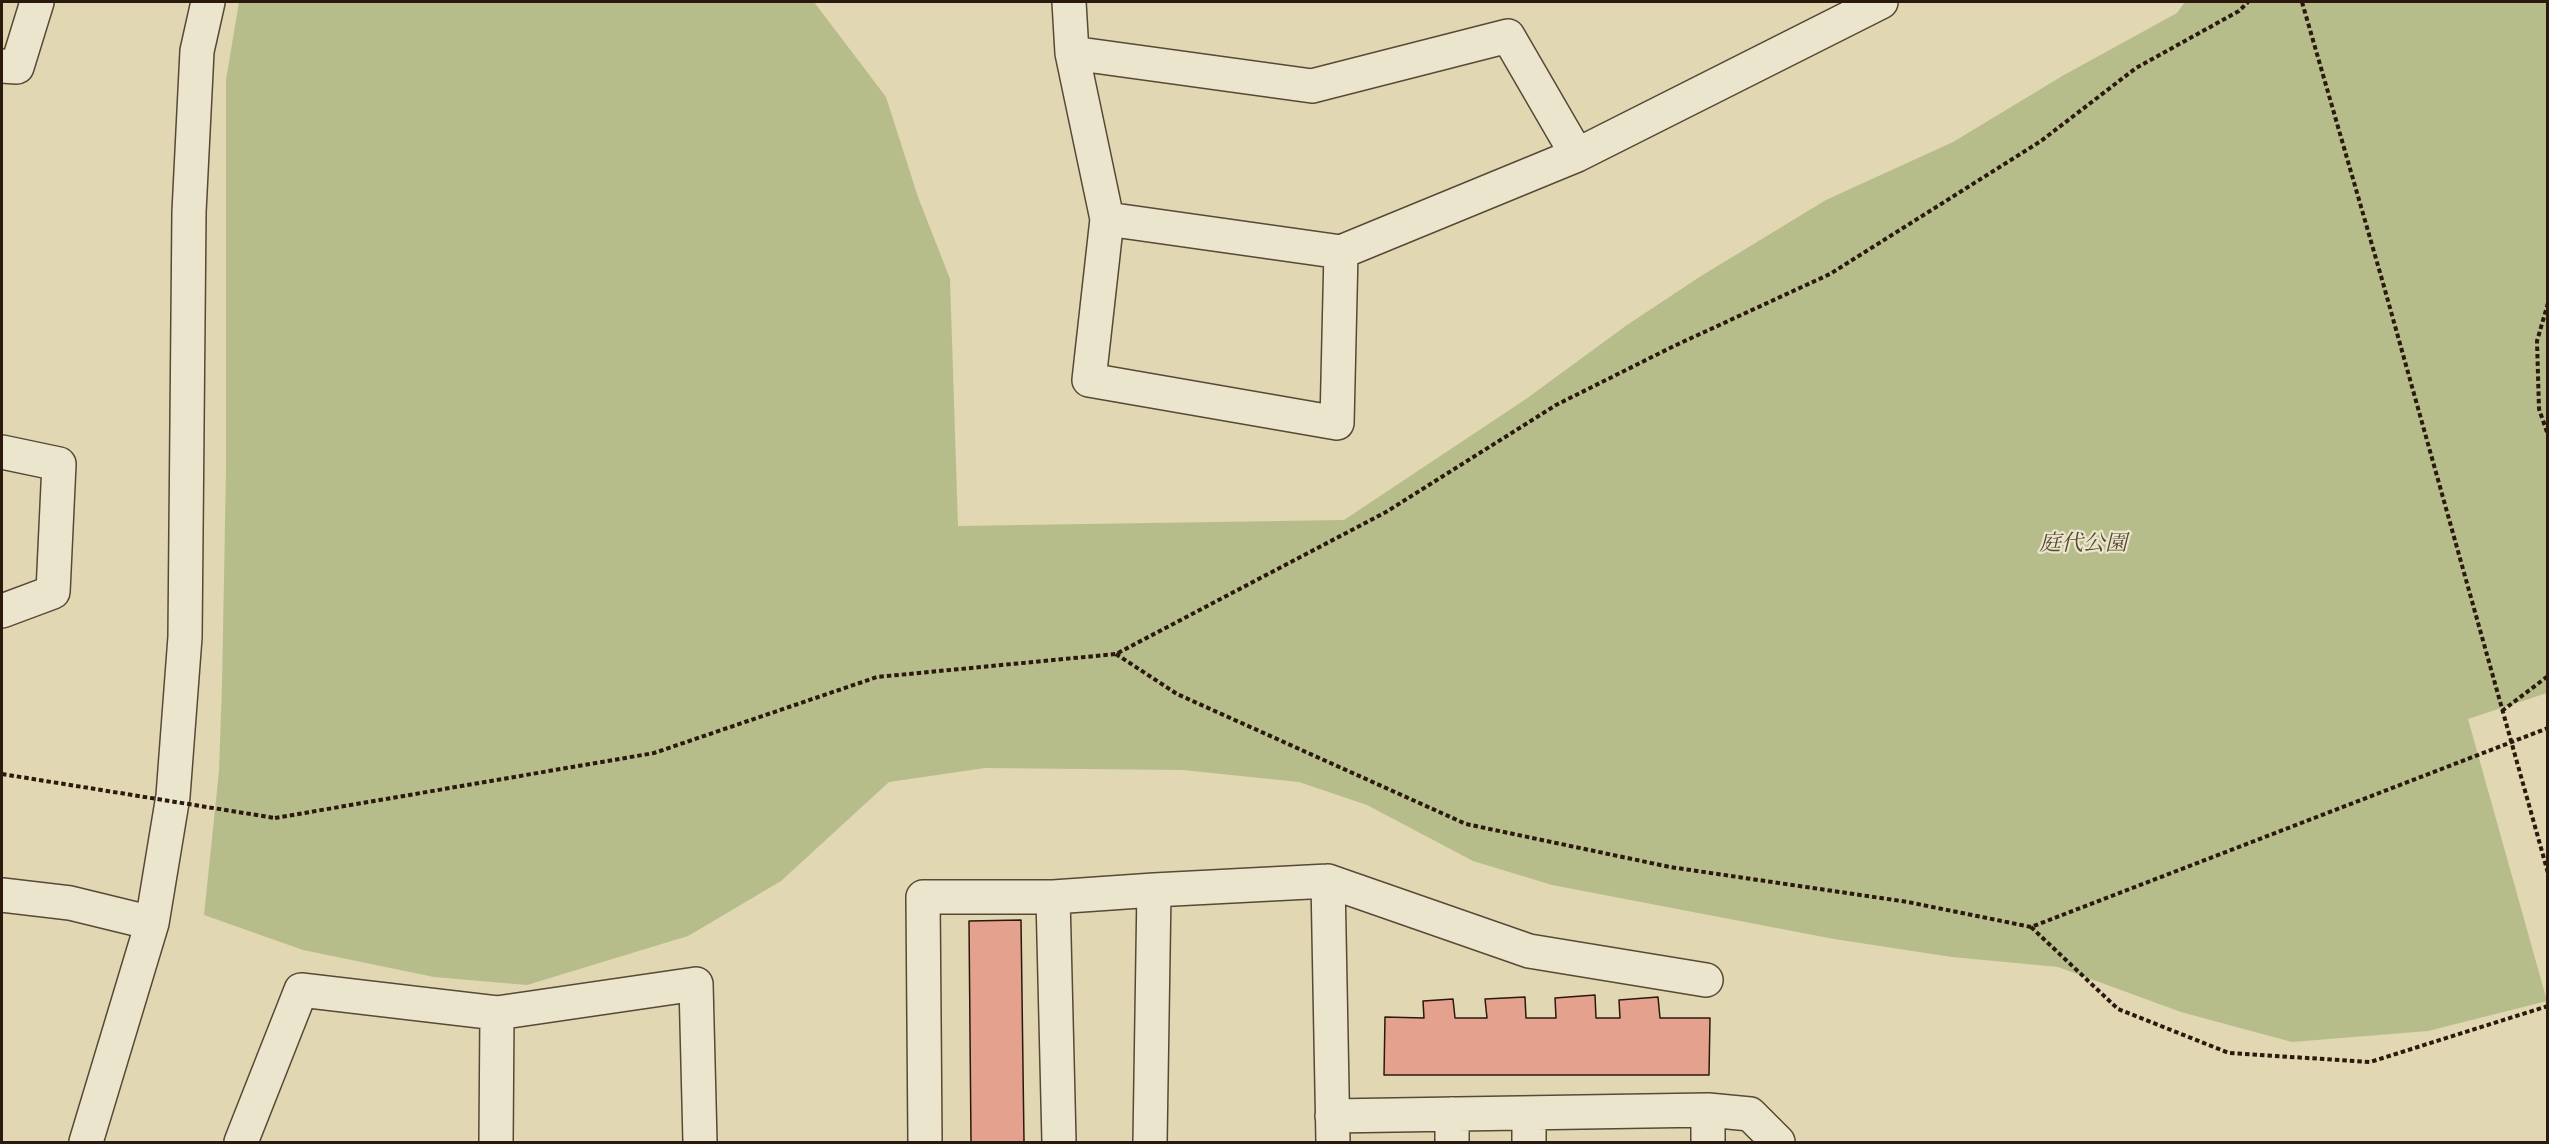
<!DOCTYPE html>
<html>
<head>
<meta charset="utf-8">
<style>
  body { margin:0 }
  #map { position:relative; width:2549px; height:1144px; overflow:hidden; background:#e1d7b2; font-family:"IM FELL DW Pica",serif }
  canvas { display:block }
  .frame { position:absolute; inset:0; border:3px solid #2b190d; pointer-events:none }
</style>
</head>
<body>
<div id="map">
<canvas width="2549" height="1144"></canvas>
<div class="frame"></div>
</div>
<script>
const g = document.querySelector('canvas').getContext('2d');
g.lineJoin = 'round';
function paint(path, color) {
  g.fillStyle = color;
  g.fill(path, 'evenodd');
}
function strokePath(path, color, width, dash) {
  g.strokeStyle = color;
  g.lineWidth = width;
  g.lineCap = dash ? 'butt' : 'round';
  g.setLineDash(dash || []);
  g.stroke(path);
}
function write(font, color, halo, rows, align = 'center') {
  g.font = font + ' "IM FELL DW Pica","Noto Serif JP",serif';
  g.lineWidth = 4.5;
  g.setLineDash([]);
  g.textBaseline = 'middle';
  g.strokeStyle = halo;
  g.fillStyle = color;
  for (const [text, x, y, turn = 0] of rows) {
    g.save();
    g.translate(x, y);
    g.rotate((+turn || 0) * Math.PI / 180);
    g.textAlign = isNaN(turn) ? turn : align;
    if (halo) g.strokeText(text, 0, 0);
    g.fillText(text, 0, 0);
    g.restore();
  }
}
const green = new Path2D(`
  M239,2H814L886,97L918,197L950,279L958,526L1344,520L1526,399L1627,325L1701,276L1826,200L1953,142L2064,75L2177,13L2185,2H2547V693L2468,719L2547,1001L2428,1031L2292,1042L2181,1012L2058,967L1952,957L1834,939L1552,885L1473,861L1367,805L1299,782L1183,770L985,768L889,782L781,881L688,936L527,985L434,977L303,950L204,915L219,771L222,685L226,470V80Z`);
const building = new Path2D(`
  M1021,920L1024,1142H971L969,921Z
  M1595,995L1596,1018H1620L1619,1000L1658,997L1660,1018H1710L1709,1075H1384L1385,1017L1424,1018L1423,1001L1453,999L1455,1018H1487L1485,999L1525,997L1526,1018H1556L1555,998Z`);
const path = new Path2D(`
  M2302,2L2383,283L2548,873
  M2548,303L2537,341L2539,409L2548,435
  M1116,654L1177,694L1466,824L1670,867L1908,902L2031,927L2548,728
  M2502,711L2548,676
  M275,818L654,753L877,677L1116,654L1386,512L1556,405L1674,346L1830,274L2041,141L2136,68L2239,11L2248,2
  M2031,927L2118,1009L2229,1053L2370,1062L2548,1006`);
const minor = new Path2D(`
  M1069,2L1072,53L1107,219L1089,380L1337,423L1341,252
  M1072,53L1312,86L1508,36L1577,155L1881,2
  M2,66L17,67L37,2
  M1107,219L1341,252L1577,155
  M2,452L59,464L53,592L2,611
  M1328,881L1529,951L1706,980
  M1154,890L1328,881L1333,1142
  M2,895L70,903L152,923
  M1053,897L1059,1142
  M1708,1110V1142
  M1332,1116L1708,1110L1750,1114L1778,1142
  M86,1142L152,923L173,796L185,637L189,212L197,51L208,2
  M241,1142L301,990L497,1013L696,984L700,1142
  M496,1142L497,1013
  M925,1142L923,897H1053L1154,890L1150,1142
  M1452,1142V1114
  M1529,1142V1113`);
const pathBridge = new Path2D(`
  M2,774L275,818`);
const parkNames = [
  ["庭代公園",2083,545]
];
paint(green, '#b6bd8a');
paint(building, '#e4a18e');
strokePath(building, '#2b190d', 1.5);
strokePath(minor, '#584836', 36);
strokePath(path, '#2b190d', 4, [4.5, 3]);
strokePath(minor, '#ece5cd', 33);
strokePath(pathBridge, '#2b190d', 4, [4.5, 3]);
write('italic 22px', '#554a32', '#ece5cd', parkNames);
</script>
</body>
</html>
